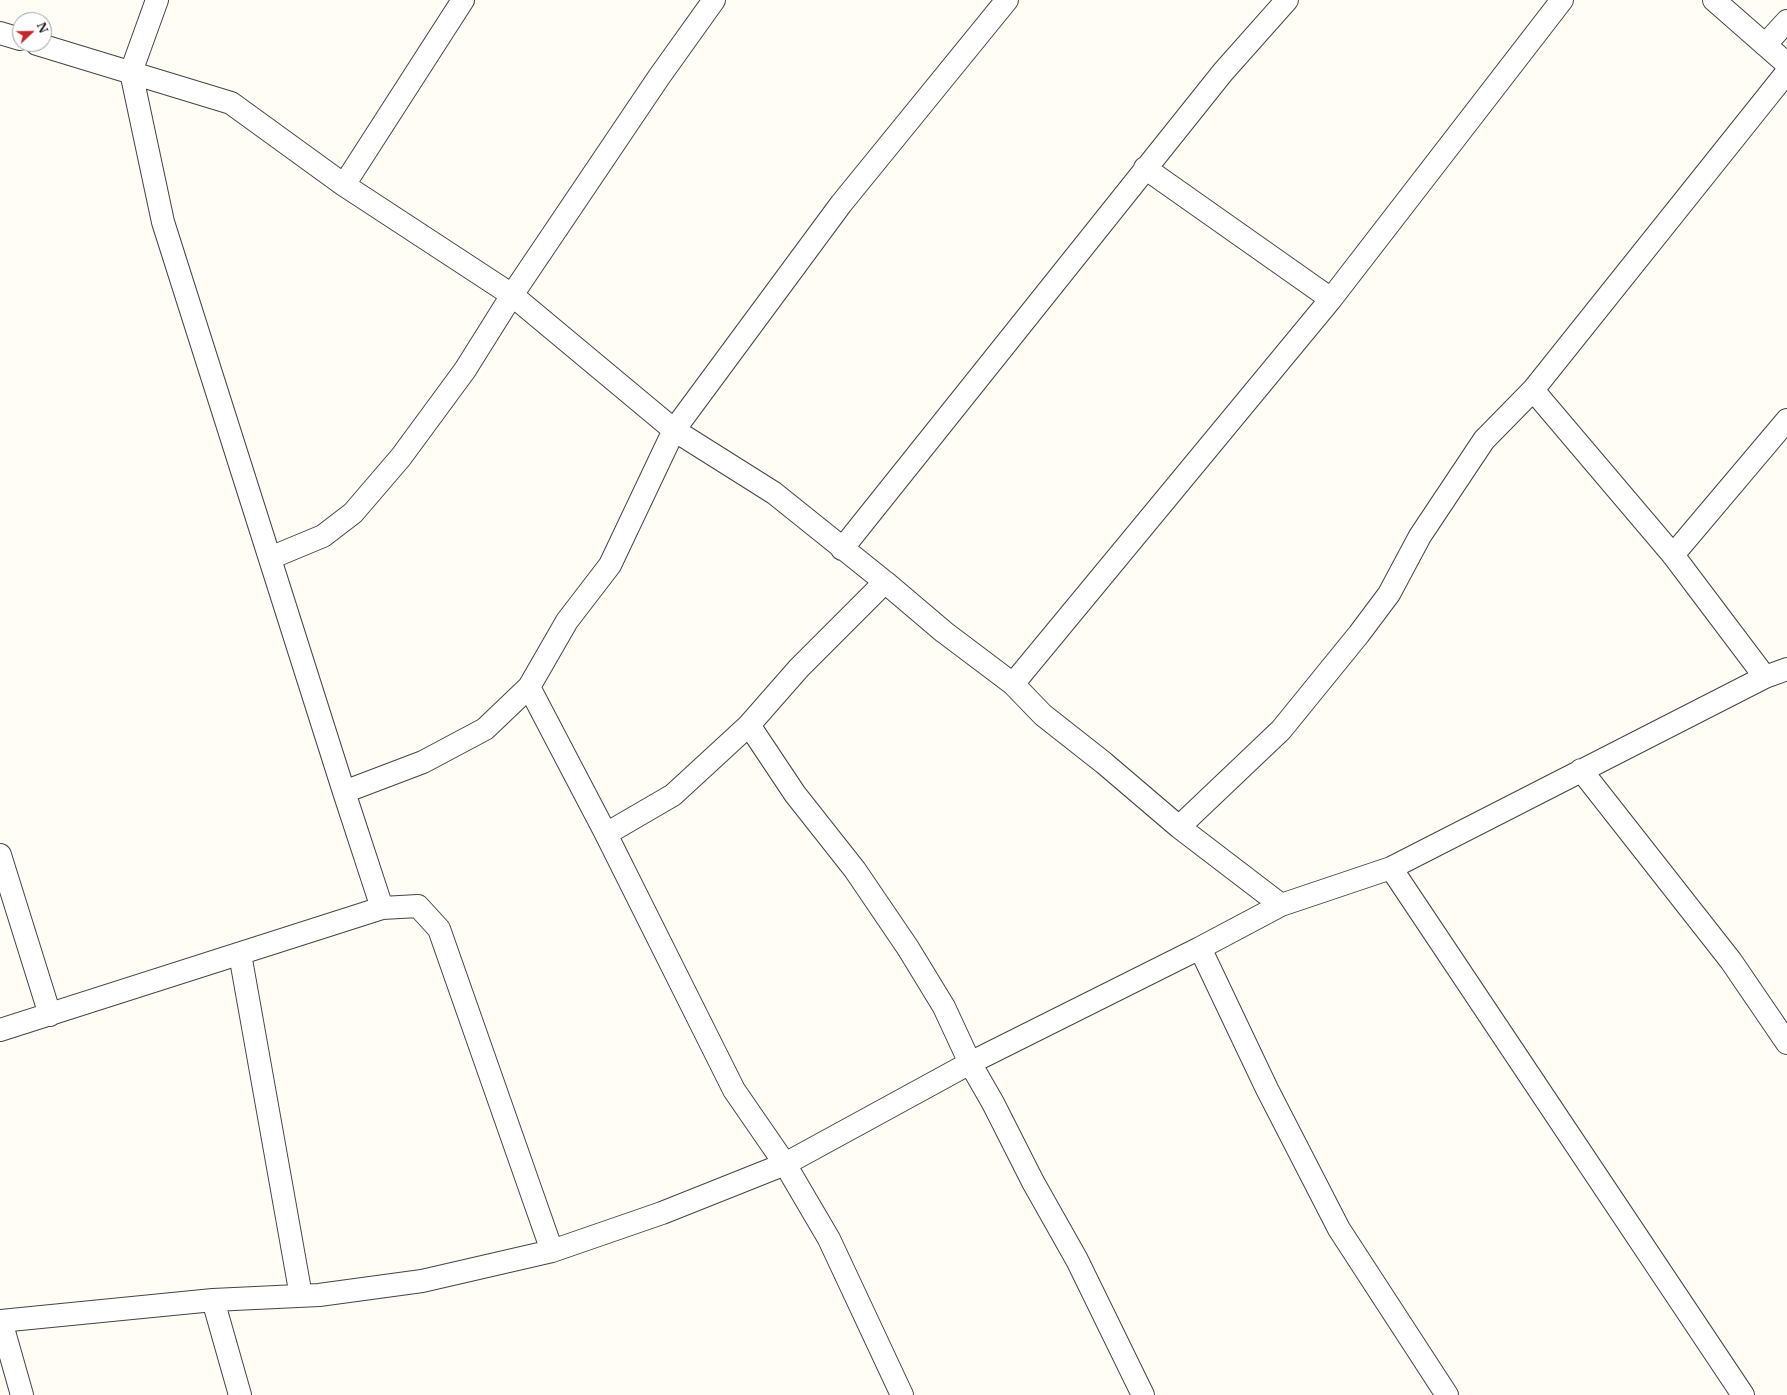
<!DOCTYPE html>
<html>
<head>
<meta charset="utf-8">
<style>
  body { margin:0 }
  #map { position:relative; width:1787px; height:1395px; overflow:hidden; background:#fffdf5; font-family:"Libre Baskerville",serif }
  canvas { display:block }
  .north { position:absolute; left:12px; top:12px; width:40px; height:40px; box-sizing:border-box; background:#fff; border:1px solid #a0a0a0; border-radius:50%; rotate:68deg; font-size:11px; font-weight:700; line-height:16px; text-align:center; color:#111 }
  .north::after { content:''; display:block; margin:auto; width:14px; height:18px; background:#c4262e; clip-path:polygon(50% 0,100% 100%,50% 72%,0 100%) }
</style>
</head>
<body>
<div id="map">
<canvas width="1787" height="1395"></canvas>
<div class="north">N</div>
</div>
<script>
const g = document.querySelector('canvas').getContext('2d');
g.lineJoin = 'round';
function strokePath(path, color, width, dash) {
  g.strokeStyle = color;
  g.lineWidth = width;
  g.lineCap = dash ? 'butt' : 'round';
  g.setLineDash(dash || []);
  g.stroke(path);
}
const minor = new Path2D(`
  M157,0L131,72L163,222L344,792L382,908
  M1714,0L1787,64
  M0,33L20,39
  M37,44L231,103L344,185L512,295L674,430L774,493L885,582L944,632L1013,684L1043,715L1104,763L1179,827L1281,905
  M1765,45L1787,21
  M1145,168L1331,299
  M344,185L463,0
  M1533,390L1673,555L1765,677
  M842,549L1223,72L1287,0
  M1673,555L1787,420
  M270,558L323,536L353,513L401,457L465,370L512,295L659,77L714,0
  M1013,684L1331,299L1562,0
  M529,687L606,834L734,1090L785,1164L829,1239L902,1395
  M749,725L795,794L855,870L908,948L944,1007L970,1063L993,1103L1033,1182L1077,1260L1143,1395
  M1581,770L1731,961L1787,1043
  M344,792L423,762L485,729L529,687L567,621L610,565L674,430L841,204L1007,0
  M1179,827L1281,730L1359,634L1389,594L1420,536L1484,440L1533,390L1787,72
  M606,834L673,795L749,725L799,668L885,582
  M0,855L50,1015
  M1391,868L1743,1395
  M1200,948L1267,1089L1339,1229L1447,1395
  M240,954L301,1296
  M0,1030L382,908L418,906L439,929L552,1251
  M213,1300L240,1395
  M0,1321L213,1300L319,1295L422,1281L552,1251L662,1213L785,1164L970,1063L1200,948L1281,905L1391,868L1765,677L1787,669
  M1,1321L22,1395`);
strokePath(minor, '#444', 24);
strokePath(minor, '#fff', 22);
</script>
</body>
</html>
